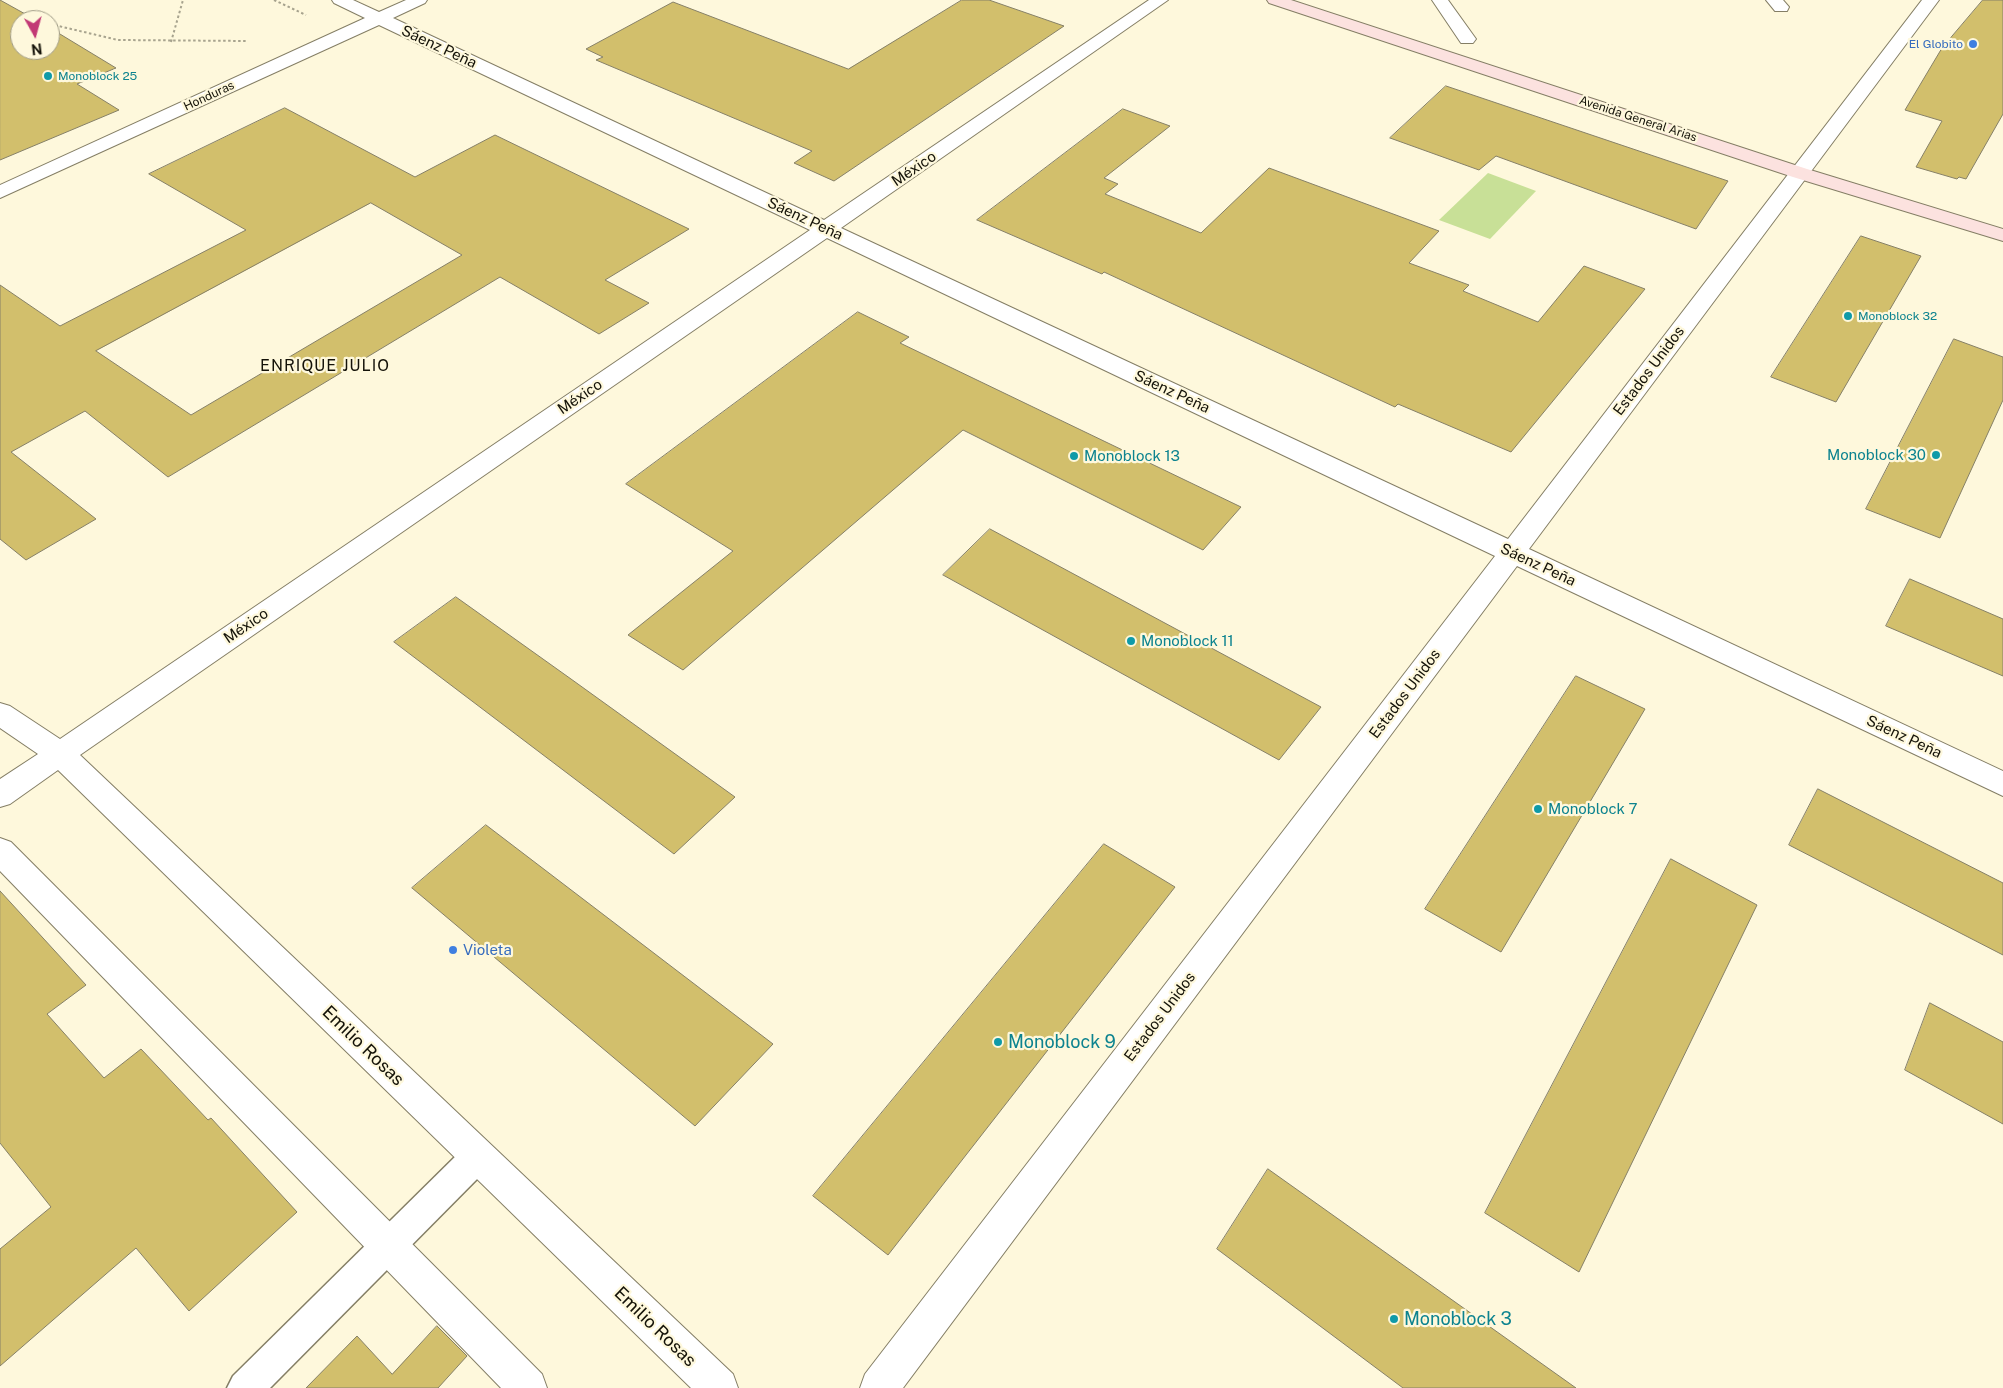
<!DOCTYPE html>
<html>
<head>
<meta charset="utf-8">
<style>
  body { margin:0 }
  #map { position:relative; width:2003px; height:1388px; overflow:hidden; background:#fef8dc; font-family:"Public Sans",sans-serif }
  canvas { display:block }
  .north { position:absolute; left:10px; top:10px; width:50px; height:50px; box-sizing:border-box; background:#fef8dc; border:1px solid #a09c87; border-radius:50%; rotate:173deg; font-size:14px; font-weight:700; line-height:20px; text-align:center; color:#141208 }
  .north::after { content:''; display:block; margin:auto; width:18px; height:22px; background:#c23975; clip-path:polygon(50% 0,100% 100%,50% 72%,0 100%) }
</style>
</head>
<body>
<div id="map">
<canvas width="2003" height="1388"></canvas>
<div class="north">N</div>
</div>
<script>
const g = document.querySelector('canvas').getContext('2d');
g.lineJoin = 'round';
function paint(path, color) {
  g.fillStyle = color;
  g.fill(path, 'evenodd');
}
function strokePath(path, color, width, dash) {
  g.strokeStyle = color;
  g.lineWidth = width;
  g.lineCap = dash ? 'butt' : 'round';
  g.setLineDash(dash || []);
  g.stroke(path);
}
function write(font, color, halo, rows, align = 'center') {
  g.font = font + ' "Public Sans",sans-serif';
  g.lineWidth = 4.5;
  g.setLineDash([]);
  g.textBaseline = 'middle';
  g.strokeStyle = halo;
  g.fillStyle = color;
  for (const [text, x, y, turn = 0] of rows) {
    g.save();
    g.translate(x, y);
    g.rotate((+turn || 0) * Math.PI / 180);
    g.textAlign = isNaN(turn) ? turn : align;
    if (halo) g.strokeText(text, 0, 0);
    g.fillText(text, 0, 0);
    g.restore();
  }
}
const green = new Path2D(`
  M1488,173L1536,191L1490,239L1439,220Z`);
const building = new Path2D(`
  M0,0L36,20H20V50H50V28L116,68L77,84L119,110L0,160Z
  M962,0H989L1064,26L834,181L794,163L812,151L596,60L603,57L586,49L673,2L848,69Z
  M1983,0H2003V114L1966,179L1959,177L1957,179L1916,167L1942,121L1905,110L1942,48Z
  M1446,86L1728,181L1696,229L1496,156L1479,170L1390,138Z
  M285,108L415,177L495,135L689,229L605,280L649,303L599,334L500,277L168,477L85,411L11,452L96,519L26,560L0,539V285L60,326L246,230L149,174ZM371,203L462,255L191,415L96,351Z
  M1123,109L1170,126L1104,178L1118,184L1105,194L1201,233L1269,168L1439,231L1409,263L1469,285L1463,291L1538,322L1584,266L1645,289L1511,452L1398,404L1395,407L1104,272L1102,274L977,220Z
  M1861,236L1921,256L1836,402L1771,377Z
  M858,312L909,337L900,343L1241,507L1203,550L963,430L683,670L628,635L733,551L626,484Z
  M1954,339L2003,357V400L1940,538L1866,509Z
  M990,529L1321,707L1279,760L943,575Z
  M1910,579L2003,619V676L1886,626Z
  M456,597L571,679L735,797L674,854L394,642Z
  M1576,676L1645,709L1501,952L1425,909Z
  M1818,789L2003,883V955L1789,845Z
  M486,825L773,1044L695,1126L412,888Z
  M1104,844L1175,887L888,1255L813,1196Z
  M1671,859L1757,905L1579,1272L1485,1213Z
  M0,891L86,985L47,1014L104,1078L141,1049L208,1120L211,1118L297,1212L189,1311L136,1248L0,1366V1249L51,1207L0,1143Z
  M1930,1003L2003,1042V1124L1905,1070Z
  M1268,1169L1576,1388H1403L1217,1249Z
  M437,1326L467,1356L438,1388H306L357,1336L392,1374Z`);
const path = new Path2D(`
  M274,0L306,15
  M50,24L118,40L248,41
  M171,42L183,0`);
const lane = new Path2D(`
  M478,1140L489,1145L494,1156L489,1167L270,1388H227L233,1376L467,1145Z`);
const street = new Path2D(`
  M332,0H353L379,12L406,0H427L425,3L393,18L824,220L1149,0H1168L841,228L1508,539L1922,0H1939L1529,549L2003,771V796L1517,566L903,1388H860L865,1374L1495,556L827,238L80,755L733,1374L738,1388H691L58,770L10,804L0,807V779L38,754L0,728V703L10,706L60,739L810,230L379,25L0,198V185L365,18L334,3Z
  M1432,0H1448L1476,39L1473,43H1461Z
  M1766,0H1783L1789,7L1787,11H1775Z
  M0,838L11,842L542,1374L547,1388H501L0,871Z`);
const secondary = new Path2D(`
  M1267,0H1291L1807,169L2003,229V241L1793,177L1269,3Z`);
const markers = [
  [1973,44,5,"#3f7fe0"],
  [48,76,5,"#0f9aa8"],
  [1848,316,5,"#0f9aa8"],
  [1936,455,5,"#0f9aa8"],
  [1074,456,5,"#0f9aa8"],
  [1131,641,5,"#0f9aa8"],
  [1538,809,5,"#0f9aa8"],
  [453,950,5,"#3f7fe0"],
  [998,1042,5,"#0f9aa8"],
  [1394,1319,5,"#0f9aa8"]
];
const farShopnames = [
  ["El Globito",1963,44]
];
const farCulturenames = [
  ["Monoblock 25",58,76],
  ["Monoblock 32",1858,316]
];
const farStreetnames = [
  ["Honduras",209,96,-25],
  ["Avenida General Arias",1638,119,18]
];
const streetNames = [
  ["Sáenz Peña",439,47,25],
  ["México",914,169,-34],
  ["Sáenz Peña",805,219,25],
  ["Estados Unidos",1649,371,-53],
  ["Sáenz Peña",1172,392,25],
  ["México",580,397,-34],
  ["Sáenz Peña",1538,565,25],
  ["México",246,626,-34],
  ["Estados Unidos",1405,694,-53],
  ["Sáenz Peña",1904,737,25],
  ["Estados Unidos",1160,1017,-53]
];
const cultureNames = [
  ["Monoblock 30",1926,455,"right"],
  ["Monoblock 13",1084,456],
  ["Monoblock 11",1141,641],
  ["Monoblock 7",1548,809]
];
const shopNames = [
  ["Violeta",463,950]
];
const neighbourhoodNames = [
  ["ENRIQUE JULIO",325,366]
];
const nearCulturenames = [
  ["Monoblock 9",1008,1042],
  ["Monoblock 3",1404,1319]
];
const nearStreetnames = [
  ["Emilio Rosas",363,1046,44],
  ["Emilio Rosas",655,1327,44]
];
paint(green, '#c8e097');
paint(building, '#d2bf6c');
strokePath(building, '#868067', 1);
strokePath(lane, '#847e65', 3);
strokePath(street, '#847e65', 2);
strokePath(secondary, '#847e65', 2);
strokePath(path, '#a7a38e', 2, [2.5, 2.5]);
paint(lane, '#fff');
paint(street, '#fff');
paint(secondary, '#fce2df');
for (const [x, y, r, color] of markers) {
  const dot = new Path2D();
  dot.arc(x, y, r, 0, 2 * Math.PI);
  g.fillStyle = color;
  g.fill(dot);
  strokePath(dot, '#fef8dc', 2);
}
write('12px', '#366cbe', '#fef8dc', farShopnames, 'right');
write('12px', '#0d838f', '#fef8dc', farCulturenames, 'left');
write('12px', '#141208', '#fef8dc', farStreetnames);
write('15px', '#141208', '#fef8dc', streetNames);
write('15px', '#0d838f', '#fef8dc', cultureNames, 'left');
write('15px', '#366cbe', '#fef8dc', shopNames, 'left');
g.letterSpacing = '1px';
write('16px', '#141208', '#fef8dc', neighbourhoodNames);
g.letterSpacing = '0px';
write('18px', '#0d838f', '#fef8dc', nearCulturenames, 'left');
write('18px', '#141208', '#fef8dc', nearStreetnames);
</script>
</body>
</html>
